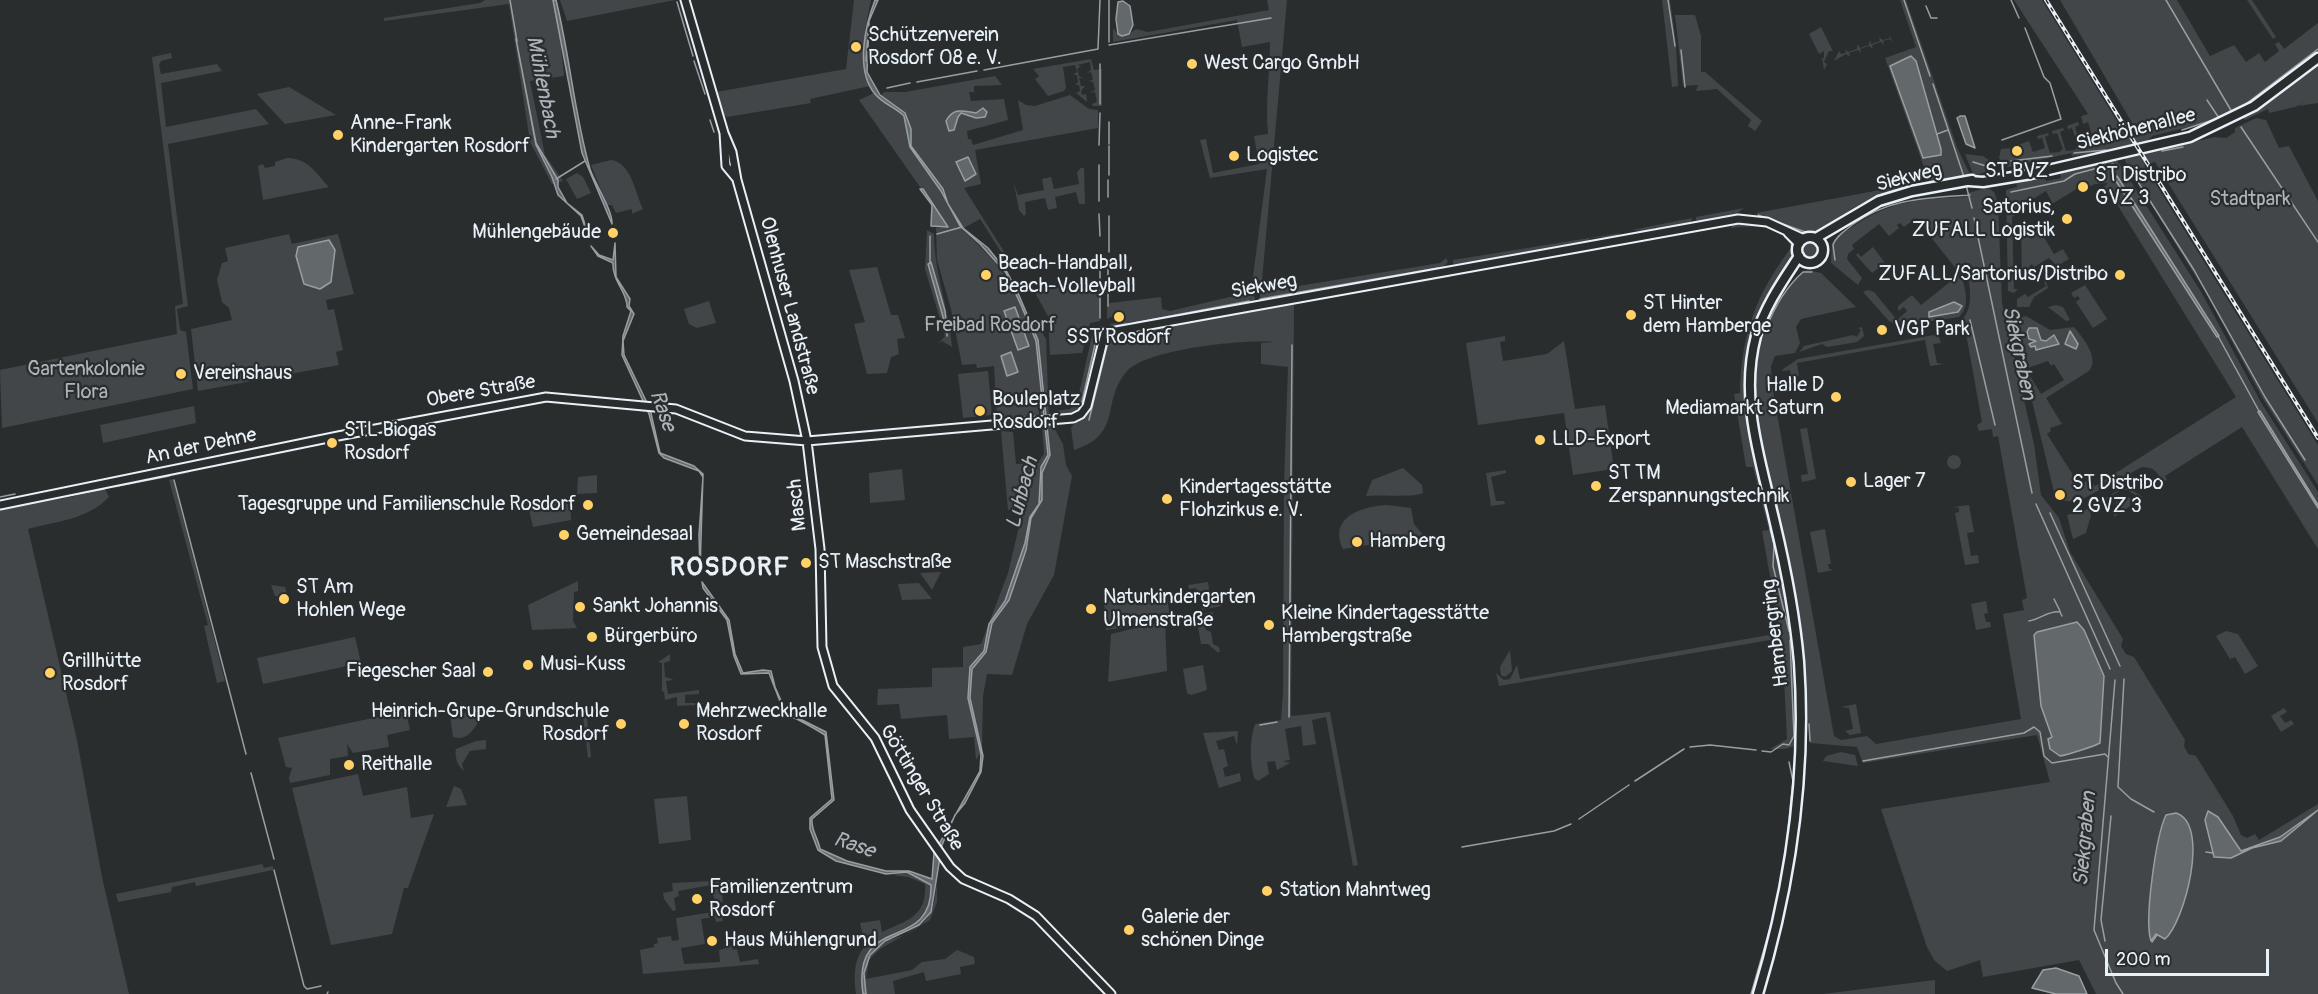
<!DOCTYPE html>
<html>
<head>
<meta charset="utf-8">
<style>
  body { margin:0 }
  #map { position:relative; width:2318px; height:994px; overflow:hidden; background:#2a2d2e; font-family:Pangolin,sans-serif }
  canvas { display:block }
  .scale { position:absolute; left:2105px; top:949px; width:164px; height:27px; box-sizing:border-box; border:3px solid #e8f1f8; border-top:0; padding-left:8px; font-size:18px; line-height:21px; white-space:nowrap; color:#e8f1f8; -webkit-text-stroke:4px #2a2d2e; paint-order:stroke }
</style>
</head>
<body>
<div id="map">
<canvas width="2318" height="994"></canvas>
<div class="scale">200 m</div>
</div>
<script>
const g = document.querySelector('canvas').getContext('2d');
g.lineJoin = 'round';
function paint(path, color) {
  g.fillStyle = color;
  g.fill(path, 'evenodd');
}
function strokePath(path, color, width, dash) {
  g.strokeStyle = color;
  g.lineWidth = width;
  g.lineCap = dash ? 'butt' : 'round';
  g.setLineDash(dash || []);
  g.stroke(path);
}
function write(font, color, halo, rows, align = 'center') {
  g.font = font + ' Pangolin,sans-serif';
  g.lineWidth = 4.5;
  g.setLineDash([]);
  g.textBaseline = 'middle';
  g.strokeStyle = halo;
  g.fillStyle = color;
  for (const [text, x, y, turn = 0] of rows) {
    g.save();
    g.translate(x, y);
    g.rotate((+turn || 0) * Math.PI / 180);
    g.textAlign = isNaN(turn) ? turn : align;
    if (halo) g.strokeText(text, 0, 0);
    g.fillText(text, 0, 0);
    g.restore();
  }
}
const green = new Path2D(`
  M485,0H553L559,26L564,76L530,81L545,155L563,181L552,184L530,142L509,4L384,21V18L480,3Z
  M560,0H675L567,21Z
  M854,0H871C865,29 859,58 870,86L810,99L811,103L727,117L724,115L716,92L846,69Z
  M1267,0H1287L1261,292L1440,263L1446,258L1448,262L1441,270L1261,302L1259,290L1251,292L1255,298L1254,303L1113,327L1109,324L1123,322L1122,319H1116L1115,315L1107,319V306L1110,303L1161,297L1162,309L1170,311L1251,292L1267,169L1210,178L1200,140L1206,139L1213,173L1259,164L1254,136L1268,134C1265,103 1270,73 1270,42L1242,47L1237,20L1113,42V28L1118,34H1129L1136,29L1148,32L1269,10Z
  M1662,0H1670L1676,44L1678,86L1672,87Z
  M1900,0H1906L1957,147L1971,177C1931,184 1890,188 1855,207C1843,214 1823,232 1812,233C1797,234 1771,219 1756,213L1929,181L1885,58L1916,47Z
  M2014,0H2042L2128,139L2138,133L2060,0H2177L2210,56L2234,45L2246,62L2259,53L2265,62L2279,51L2275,44L2279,42L2284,49L2318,23V55L2243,109L2241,107L2212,121L2152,136L2147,141L2109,149L2110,152L2072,156L2071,153L2009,167L2003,165L1999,158L2001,149L2010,148L2013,156L2023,153L2018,145L2029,141L2033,152L2045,148L2042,138L2038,139L2037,136L2048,133L2049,135L2045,137L2050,153L2059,152L2063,149L2057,133L2053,134L2052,131L2063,128L2064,130L2060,132L2066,151L2075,150L2078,145L2072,128L2068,129L2067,126L2078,122L2079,125L2075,127L2082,150L2095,145L2088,122L2083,124L2081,116L2088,114Z
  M2247,0H2252L2276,37L2273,39Z
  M1675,15H1695L1701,36V72H1705L1762,121L1755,131L1748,126L1751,120L1717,89L1696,91L1698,85L1683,86Z
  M1821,27L1833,51H1829L1824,62L1827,64L1824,70L1822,58H1824V51L1819,54L1809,34Z
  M1889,34L1893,42L1890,39L1883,41L1884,45L1881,42L1872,45L1873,49L1869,46L1860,49L1861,53L1858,50L1849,53L1850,57L1846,54L1834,61L1839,51L1841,54L1846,53L1845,49L1848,52L1857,49L1858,44L1860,48L1869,45L1870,40L1871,44L1880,41L1879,37L1883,40L1890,38Z
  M171,53L172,58L161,61L159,65L161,74L217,64L222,71L161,83L166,127L256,109L269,124L168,144L188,306L177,309L180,330L186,332L193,389L2,428L0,370L177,334L175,306L183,304L152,57Z
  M1091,59L1094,70L1102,69V106H1093L1092,104L1097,102L1095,92L1090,93L1095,90L1093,82L1088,81L1093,80L1091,72L1087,73L1091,70L1090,62L1077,65L1081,66L1077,69L1079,76L1083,78H1079L1081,86H1085L1081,91L1082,95L1086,94L1087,102L1076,93L1080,91L1079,85H1075L1078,82L1077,75H1073L1077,72L1075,65L1063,67L1066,88L1064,91L1048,96L1035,79L1039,76L1033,69Z
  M2318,63V103L2298,106L2309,100L2295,107L2269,113L2268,109L2245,120L2243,118Z
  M995,76L1002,85L974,86V92H969L971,101L1004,99L1008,120L967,131L968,139H971L973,145L1023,130L1018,100L1026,105L1035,106L1070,95L1089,109L1098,110V128L975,150L981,184L964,188L1005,253L1003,255L980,219L962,229C995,261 1012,277 1028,322L1034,319L1046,339L1049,418H1041L1038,392L1039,414L1036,417L997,418L994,366L977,368L976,364L962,365L951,309L937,260L936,228L948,227L859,100L874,93L880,97L884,92H905Z
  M289,87L336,115L285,124L257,94Z
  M2256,118L2266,120L2279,148L2289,146L2318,201V423L2155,162L2144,165L2318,445V485L2263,399L2207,295L2125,161L2126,158L2214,137L2226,138L2235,132V128Z
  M1965,154L1983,156L1990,161L1988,171L1974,176Z
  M287,158C308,158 315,172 329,187L263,200L258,166L263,164L265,168L275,166V162Z
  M2114,158L2121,166L2200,290L2262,404L2318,492V549L2242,427L2165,476L2167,480L2161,482C2159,472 2153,467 2142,467L2079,501H2063L2061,492H2054L2026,376L2032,373L2030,376L2041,394L2064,380L2054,364L2051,366L2048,361L2025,369L2014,322L2017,318L2026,316L2050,330L2074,327C2083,338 2100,358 2089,371L2046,398L2062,424L2050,428L2051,431L2047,434L2080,486L2089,479L2095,486L2236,397L2110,193L2103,188L2108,183L2095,184L2086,188L2083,185L2034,215L2052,202L2046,191L2018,208L2020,212L2012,217L2014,289H2018L2014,293L2008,291L2006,190L2017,187L2016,180L2045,177L2046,181L2061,178L2060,174Z
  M611,160C632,163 635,193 643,209L632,214V209L616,213L612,205H607L591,165Z
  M1081,168H1084L1085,204H1079L1076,192L1055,197L1057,208L1048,210L1045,198L1025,202L1026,214L1024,216L1019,210L1014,184L1018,195L1044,190L1042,179L1051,177L1054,189L1079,184L1077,172Z
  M577,173L583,177L591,193L577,199L566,179Z
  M1988,188L1994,192L1998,203L2002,303L2034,444L2041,495L2059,518L2070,552L2123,639L2121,646L2126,654L2134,657L2185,740L2184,746L2188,754L2196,756L2233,816L2241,835L2247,838L2255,834L2259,840L2318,804V994H2096L2079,960L1983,977L1980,960L1947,971L1934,960L1927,947L1881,809L2050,782L2037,735L1863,763L1857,747L1810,743L1800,625L1784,538L1759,431L1755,386L1757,358L1767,321L1781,296L1799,275L1807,270L1821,273L1856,307L1801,319L1796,327L1800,343L1795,353L1775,356L1771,366L1772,385L1834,736L1841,740L1867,736L1876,744L2021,719L2003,614L2024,610L2022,600L2027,598L1998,436L1993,437L1992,429L1979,431L1977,425L1982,422L1965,328H1960L1959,322C1974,311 1970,290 1968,275H1961C1965,288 1971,306 1959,317L1900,326L1889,321L1863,292L1868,290L1874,292L1897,320L1907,311L1904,307L1898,311V306L1912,295L1921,305L1960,274L1916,218L1904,227L1900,223L1897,225L1899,228L1889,236L1879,224L1852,245L1854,249L1848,254L1847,259L1862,278L1858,285L1831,263L1832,243L1835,239C1885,202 1907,199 1967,197V193Z
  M1744,208L1736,214L1700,222L1696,220V217Z
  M1692,218L1690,226L1656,231V227L1645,231L1632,230Z
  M1741,223L1764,224L1779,230L1793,241L1794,247L1792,261L1766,301L1747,375L1794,638L1798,739L1794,746L1785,749H1770L1787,739L1782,638L1499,686L1496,673L1504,680L1510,679L1517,665L1520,679L1780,633L1762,531L1769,530L1753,467H1746L1734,394L1740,393C1741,335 1756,294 1791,248C1784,225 1751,225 1732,228L1731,225Z
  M2030,228L2033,232L2039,229L2054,254L2063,249L2069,259L2057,266L2049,258L2034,267L2032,264L2022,274L2021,234Z
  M927,230L934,234C934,273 949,308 952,347L942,341L938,344L945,336L925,269Z
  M1620,233L1617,236L1590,238L1589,244L1457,267L1453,263V260Z
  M289,234L292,244L338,234L354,294L326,300L328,310L334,309L343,350L336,352L339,365L198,391L191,329L232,320L229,308L222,302L217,280L222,263L228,261L225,248Z
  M1802 250a9 9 0 1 1 18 0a9 9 0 1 1-18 0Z
  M1873,247L1885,263L1872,273L1856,255L1858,253L1861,257Z
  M877,267L891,315H898L905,338L897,339L899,354L891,357L887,373L867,374L854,324L865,322L849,270Z
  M1448,274L1451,277L1294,304L1291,716L1330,712L1358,865L1353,866L1326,717L1312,720L1316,744L1303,746L1301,726L1285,729L1290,760L1283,761L1290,763L1277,770L1275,761L1267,762L1269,774L1258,781L1254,778C1250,760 1249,742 1255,724L1281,720L1283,693L1284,483L1288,367L1261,364V343L1274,342C1243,339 1148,349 1127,371C1100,402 1124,434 1074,450L1071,428C1075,421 1083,419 1088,411C1101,388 1092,347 1119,333Z
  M2046,281L2048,288L2034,297L2029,307H2017V299L2025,294L2028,297L2046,286L2044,282Z
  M1070,284L1071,289L1101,286L1100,321L1090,323L1082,353L1050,355L1048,316L1034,291Z
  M2085,285L2107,319L2093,328L2076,302L2080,299L2078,296L2074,298L2071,293Z
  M709,301L716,323L697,328L689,324L684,309Z
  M2056,305L2063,307L2070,320L2066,321L2048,307Z
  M1097,326H1102V336L1085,405L1079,412L1056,417L1054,411L1070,409L1077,403L1093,331Z
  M1862,327L1864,336L1857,342L1827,347L1822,344L1799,352L1804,346L1853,335L1857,337L1861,330L1858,328Z
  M1934,335L1939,337L1941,343L1933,344L1937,363L1944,364L1930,366L1925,340L1797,363L1799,376L1795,377L1796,382H1799L1801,389L1786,391L1785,388L1793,387L1790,370L1782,371L1783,369L1798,359Z
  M1505,336V341L1500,342L1503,361L1547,354L1564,341L1575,409L1605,405L1614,469L1573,475L1564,413L1478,425L1466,343Z
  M988,371L992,415L963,418L958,374Z
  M194,406L196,423L103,443L100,425Z
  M1052,424L1063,444L1066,465L1072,476L1054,575L1027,624L1012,675L987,674L983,696L982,751L976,760L974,737L949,739L947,715L901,719L899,704L877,705L878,689L932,687V668L963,667V647L981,644L1008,573L1022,514L1020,509L1008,510L1001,431L1013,432L1016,464L1037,463L1044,454L1042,425Z
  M1807,428L1816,479L1802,482L1801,475L1808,474L1800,429Z
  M1947 462a7 7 0 1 1 14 0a7 7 0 1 1-14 0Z
  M188,462L31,496H23Z
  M1403,468L1422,485L1423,493C1411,498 1382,494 1366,496L1372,480Z
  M902,469L905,500L870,503L869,473Z
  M1506,470V473L1491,477L1496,501H1504L1505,504L1491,506L1486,473Z
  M189,472V473L113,488L115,485Z
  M597,475V493L577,494L578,477Z
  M2138 483a7 7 0 1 1 14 0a7 7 0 1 1-14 0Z
  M173,479L225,681L217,683L204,626L208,625L169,480Z
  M104,487L109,497C87,520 57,521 28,529L77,740L102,877L129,994H0V509L71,497Z
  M2122,488L2130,489L2143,497L2140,498L2127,490H2121L2089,510L2091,515L2086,533L2073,539L2067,515L2084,511Z
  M2123,496L2130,498V506L2114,517L2116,502Z
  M570,499L571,520L533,527L528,506Z
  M1388,505L1411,508L1414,524L1424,536L1343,549C1328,517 1362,506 1388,505Z
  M1969,505L1974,532L1967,533L1971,556L1978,555L1979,563L1965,565L1955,513L1959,512V508L1954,507Z
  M1825,529L1831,564H1828L1829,569L1833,570L1818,573L1810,532Z
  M941,572L932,590L920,573Z
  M578,581V591L574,592L573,621L577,628L532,630L528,605Z
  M1208,582L1209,589L1221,606L1202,610L1201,601L1209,600L1208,592L1197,593L1196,588L1189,589L1188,585Z
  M919,583L932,599L902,600L898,584Z
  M271,585L285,587L288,599L280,601L279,596H275Z
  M1166,591L1170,616L1131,622L1128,627L1106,630L1104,601L1100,600Z
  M1986,601L1988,613L1984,614L1986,622H1990L1991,627L1976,630L1971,604Z
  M1213,612V618L1205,616L1202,620L1206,630L1211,632L1213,644L1219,647L1220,652H1217L1208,644H1201L1196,615Z
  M1165,621L1167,671L1108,682L1111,634Z
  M2226,631L2238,634L2258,666L2245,674L2235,657L2230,659L2216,636Z
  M355,637L361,663L263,684L257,658Z
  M1510,650L1512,671L1505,677L1501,675L1500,667Z
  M670,654V661L664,663L665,677L674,680L666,681L668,694L699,690V694L685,695V703H703L702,708H698V705L677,706V697L665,700L664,692L662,691V663L658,662Z
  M1203,665L1207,690L1191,695L1187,693L1183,669Z
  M1856,704L1861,733L1850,735L1845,731L1853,729L1849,708L1841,707Z
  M582,708H586L591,757L588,758Z
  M2284,708L2287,712L2280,716L2285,723L2291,720L2294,724L2281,732L2271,716Z
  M485,710C477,723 470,743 453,737L450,715Z
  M406,711L410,730L387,735L389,747L353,753L347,744L348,756L330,759V775L290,783L289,778L292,768L286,767L278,738Z
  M1238,731L1237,745L1234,736L1216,741L1219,750L1224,749L1228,766L1223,768L1225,777L1240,773L1241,781L1219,788L1203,733Z
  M486,740V749L470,751L462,764L464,771C458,767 454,756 456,749L476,741Z
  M1841,752L1855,755L1858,766L1823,761L1826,756Z
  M358,774L363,796L407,787L411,818L434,814L408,888H404L392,934L331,945L292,788Z
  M454,786L461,789L467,805L446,807Z
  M687,796L691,840L659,844L654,799Z
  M262,864L264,868L273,866V870L196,886L195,882L172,887L171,892L118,902L116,894Z
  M907,872L931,885C933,955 852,912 863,994H856C854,976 853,961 865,946L860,923L880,920L882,932C907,920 927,917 925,884L908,877L892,875Z
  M734,880L735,884L721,887L723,902L715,903L711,885L678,891L679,896L674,898L676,910L673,911L664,899L663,893L673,891L672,883Z
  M937,883V902L930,920L880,949L869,960L866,979L912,970L922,962L945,959L957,950L974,957L975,964L960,967L961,974L926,981L924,972L893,981L895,994H866C857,923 907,952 929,915C935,905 935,893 937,883Z
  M749,906V910L734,914L735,917L731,914L722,916L723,921L716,922L715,917L701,919L705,944L681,948L684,964L720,962L719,950L732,946L733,950L737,949L740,962L758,959L759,964L643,974L640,950L654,947V944L658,943L657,938L671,936L672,941L679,940L676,918Z
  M1935,980V994H1823Z`);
const water = new Path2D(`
  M553,0H556C570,56 574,113 590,169C595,184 613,211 612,224L582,153Z
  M875,0H878L869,21L867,72L880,95L905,113L911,129V146L943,189L948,204L963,228L988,248L1007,272L1018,293L1038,340L1050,455L1042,473V500L1031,518L1026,550L1009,600L992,623L986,652L972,669L970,698L983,756L981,772L965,803L955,815L942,845L931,912L919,925L885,941L870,955L864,973L866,994H863C851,911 933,955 931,885L907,872L886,874L836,861L818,850L810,829V818L832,799L825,735C812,727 799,719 785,714L769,673L741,674L734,656L727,620L703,588L702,582L729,620L735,654L743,673L763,670L771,671L775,687L786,712L826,732L834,800L812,819C811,831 818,837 820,849L847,861L886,871H909L932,879L934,853L980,771L981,754L968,698L970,667L984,651L989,624L1005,601L1025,543L1030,517L1039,504L1041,467L1048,455L1036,341L1021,305L1006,273L980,244L960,226L941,191L910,147L904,116C896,108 882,103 875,94C855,70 865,26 875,0Z
  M1123,1L1130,6L1133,25L1129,34L1122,36L1118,34L1116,19L1118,2Z
  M516,39L536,143L558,180V187L567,203L582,215L589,238L581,216L558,195L552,177L536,145Z
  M1911,56L1916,61L1941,149V155L1923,158L1890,66Z
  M983,108L987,112L985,117L976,118L961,113L958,117L954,130L949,131L946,121C954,107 962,111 976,113Z
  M1960,116H1965L1975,148L1966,144L1957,118Z
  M968,157L976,174L965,181L956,162Z
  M2117,176L2219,336L2217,337L2114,178Z
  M920,189H923L948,227L931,226L932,205Z
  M329,240L335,250L331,282L320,289L304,284L296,256L298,247Z
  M615,243L616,277L630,299L629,306L634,314L623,341L624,355L650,409L660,453L694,466L703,474L700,572L699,535L703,477L699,471L664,458L659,453L649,414L622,355L623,336L631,311L627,307C628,293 612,281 613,263L598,256L591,246L599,255L613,260Z
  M931,262L945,311L947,331L928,264Z
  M1954,302L1962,306L1958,312L1929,317V312Z
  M1015,307L1029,346L1018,350L1004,311Z
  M2037,328L2041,340L2046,341L2054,335L2059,344L2036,350L2035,346L2031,347L2029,344L2036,341L2029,339L2027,332L2029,328Z
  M2070,331L2078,344L2076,349L2065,344Z
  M1011,352L1018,372L1007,376L1001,356Z
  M2260,411L2318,505V508L2258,412Z
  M2077,622L2084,630L2104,676L2100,743C2095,746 2067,755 2060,756L2050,749L2048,739L2052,737L2041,706L2034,635L2037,632Z
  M2318,810L2281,841L2252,848L2231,858L2214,857L2205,820L2208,811L2218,817L2241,851L2280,837Z
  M2176,813C2211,824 2184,923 2165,939L2156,934L2151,941C2144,920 2156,836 2166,815Z
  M2056,968L2079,976L2087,994H2056L2032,988L2043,970Z`);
const stream = new Path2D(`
  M510,0L517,41
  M1668,0L1675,46
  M1904,0L1930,76
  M2011,0L2019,18
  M2166,0L2232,112
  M677,2L693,56
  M1926,6L1931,18H1937
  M1109,42V0
  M1109,45L1271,18
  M1681,50L1685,87
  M694,61L705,94
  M866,61L869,27
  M1100,64V104
  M984,70L1098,49L1100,0
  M917,82L977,71
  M1933,84L1964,177
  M887,88L910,83
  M2247,103L2318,49
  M710,120L714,132
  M2241,127L2318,242
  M2182,130L2219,118L2207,100
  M1937,134L1948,130
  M2002,140L2061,119L2050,83L2044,77L2025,28
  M1109,144V122
  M1099,145L1100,113
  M1109,146V175
  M2162,151L2183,147
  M2074,153L2106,150
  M2011,161L2052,156
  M1973,162L1986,166
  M2131,171L2194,270L2265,397L2305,460
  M556,179L585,161
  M1966,185L1972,208
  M2011,192L2064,181L2075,174L2113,164
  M1108,197V180
  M1099,201V165
  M1099,214L1100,236
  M1758,215L1808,233L1814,232
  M1974,218L2032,493
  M937,234L962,227
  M1109,252V216
  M1100,260V278
  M1835,260L1833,245C1836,236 1845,231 1852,225C1889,198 1927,198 1970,195
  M930,264V236
  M1108,281V267
  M1260,299L1438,268
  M1108,306V291
  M1261,308L1446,275
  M1100,318V288
  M1970,320L1995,425
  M1190,321L1254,310
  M1134,323L1249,301
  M1116,326L1126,324
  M1766,329C1774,308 1786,287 1803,272H1812
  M947,336V330
  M2218,336L2259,411
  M1081,406L1099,327
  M1089,420L1107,346L1114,337L1128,332
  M174,480L246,754
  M117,486L169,476
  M0,497L15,494
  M32,502L104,489
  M2036,504L2110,669
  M2050,513L2120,666
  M1770,529L1774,544L1773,566L1789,631
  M2054,599L2060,611
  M2029,621C2040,619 2050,610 2060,612L2062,616
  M2124,679L2118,787L2131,799L2154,812
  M2115,680L2094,930L2116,983L2123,994
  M1289,717L1292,345
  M1809,724L1810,741
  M1260,725L1277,722
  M1690,747L1710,745L1756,750
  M1762,751L1771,752L1783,744L1789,745L1794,736L1790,640
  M1863,761L2024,733L2034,727L2040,732L2044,756L2052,763L2105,754L2108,757
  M251,773L274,859
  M1635,781L1684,749
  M1579,819L1629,785
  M1462,847L1554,831L1571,824
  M2206,852L2213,853
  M1785,859L1793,781L1789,762
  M274,870L304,986L307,989L321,986
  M2105,941L2101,920L2111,816
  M2152,942L2157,935
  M327,994L328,992
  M1751,994L1775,911`);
const minor = new Path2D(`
  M685,0L724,133L726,166L736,178
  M724,133L732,152L737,180L794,381L807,441L820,549L822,647L833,686L875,738L910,810L950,867L963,879L1009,899L1036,916L1111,994
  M1788,233L1799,244
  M0,505L338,436L546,397L676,409L745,436L807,441L1073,418L1081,414L1087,406L1105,333L1738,219L1767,222L1804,239`);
const major = new Path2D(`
  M1969,181L1983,182L2031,174L2190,137L2254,106L2318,58
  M1797 250a13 13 0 1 1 26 0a13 13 0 1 1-26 0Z
  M1816,238L1879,201L1912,191L1972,180
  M1758,994C1791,885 1807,777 1799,662C1795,616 1786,569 1775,523C1761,461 1739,400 1756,336C1765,306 1782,282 1799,256`);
const rail = new Path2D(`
  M2046,0L2318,438`);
const markers = [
  [856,47,6,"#ffd166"],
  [1192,64,6,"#ffd166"],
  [338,135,6,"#ffd166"],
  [2017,151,6,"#ffd166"],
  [1234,156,6,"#ffd166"],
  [2083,187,6,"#ffd166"],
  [2067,219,6,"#ffd166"],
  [613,233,6,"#ffd166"],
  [986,275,6,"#ffd166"],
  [2120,275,6,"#ffd166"],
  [1631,315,6,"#ffd166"],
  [1119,317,6,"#ffd166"],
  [1882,330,6,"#ffd166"],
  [181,374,6,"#ffd166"],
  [1836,397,6,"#ffd166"],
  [980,411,6,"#ffd166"],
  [1540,440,6,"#ffd166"],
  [332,443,6,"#ffd166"],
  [1851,482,6,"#ffd166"],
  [1596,486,6,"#ffd166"],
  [2060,495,6,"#ffd166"],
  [1167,499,6,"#ffd166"],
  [588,505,6,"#ffd166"],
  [564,535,6,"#ffd166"],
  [1357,542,6,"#ffd166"],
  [806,563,6,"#ffd166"],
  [284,599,6,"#ffd166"],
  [580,607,6,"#ffd166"],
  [1091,609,6,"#ffd166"],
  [1269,625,6,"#ffd166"],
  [592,637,6,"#ffd166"],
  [528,665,6,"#ffd166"],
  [488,672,6,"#ffd166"],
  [50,673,6,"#ffd166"],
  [621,724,6,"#ffd166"],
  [684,724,6,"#ffd166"],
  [349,765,6,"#ffd166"],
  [1267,891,6,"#ffd166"],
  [697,899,6,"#ffd166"],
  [1129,930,6,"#ffd166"],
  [712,941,6,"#ffd166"]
];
const poiNames = [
  ["Schützenverein",868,36],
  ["Rosdorf 08 e. V.",868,59],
  ["West Cargo GmbH",1204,64],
  ["Anne-Frank",350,124],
  ["Kindergarten Rosdorf",350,147],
  ["Logistec",1246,156],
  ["ST BVZ",2017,172,"center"],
  ["ST Distribo",2095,176],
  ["GVZ 3",2095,199],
  ["Satorius,",2055,208,"right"],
  ["ZUFALL Logistik",2055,231,"right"],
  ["Mühlengebäude",601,233,"right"],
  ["Beach-Handball,",998,264],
  ["Beach-Volleyball",998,287],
  ["ZUFALL/Sartorius/Distribo",2108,275,"right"],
  ["ST Hinter",1643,304],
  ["dem Hamberge",1643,327],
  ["VGP Park",1894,330],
  ["SST Rosdorf",1119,338,"center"],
  ["Vereinshaus",193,374],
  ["Halle D",1824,386,"right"],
  ["Mediamarkt Saturn",1824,409,"right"],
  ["Bouleplatz",992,400],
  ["Rosdorf",992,423],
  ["STL Biogas",344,431],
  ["Rosdorf",344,454],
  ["LLD-Export",1552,440],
  ["ST TM",1608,474],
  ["Zerspannungstechnik",1608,497],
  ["Lager 7",1863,482],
  ["ST Distribo",2072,484],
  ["2 GVZ 3",2072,507],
  ["Kindertagesstätte",1179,488],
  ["Flohzirkus e. V.",1179,511],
  ["Tagesgruppe und Familienschule Rosdorf",576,505,"right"],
  ["Gemeindesaal",576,535],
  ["Hamberg",1369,542],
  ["ST Maschstraße",818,563],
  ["ST Am",296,588],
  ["Hohlen Wege",296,611],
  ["Naturkindergarten",1103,598],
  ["Ulmenstraße",1103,621],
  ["Sankt Johannis",592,607],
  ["Kleine Kindertagesstätte",1281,614],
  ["Hambergstraße",1281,637],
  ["Bürgerbüro",604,637],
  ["Grillhütte",62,662],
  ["Rosdorf",62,685],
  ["Musi-Kuss",540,665],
  ["Fiegescher Saal",476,672,"right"],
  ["Heinrich-Grupe-Grundschule",609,712,"right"],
  ["Rosdorf",609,735,"right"],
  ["Mehrzweckhalle",696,712],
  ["Rosdorf",696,735],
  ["Reithalle",361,765],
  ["Familienzentrum",709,888],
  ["Rosdorf",709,911],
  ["Station Mahntweg",1279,891],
  ["Galerie der",1141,918],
  ["schönen Dinge",1141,941],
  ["Haus Mühlengrund",724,941]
];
const streetNames = [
  ["Siekhöhenallee",2136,130,-14],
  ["Siekweg",1909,178,-14],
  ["Siekweg",1264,287,-10],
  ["Olenhuser Landstraße",789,306,75],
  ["Obere Straße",481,392,-10],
  ["An der Dehne",201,447,-12],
  ["Masch",798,505,-96],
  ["Hambergring",1776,633,-97],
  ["Göttinger Straße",921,788,59]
];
const parkNames = [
  ["Stadtpark",2250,200],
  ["Freibad Rosdorf",990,326],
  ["Gartenkolonie",86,370],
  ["Flora",86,393]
];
const waterNames = [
  ["Mühlenbach",542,87,79],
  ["Siekgraben",2018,353,78],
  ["Rase",662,411,71],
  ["Luhbach",1023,493,-75],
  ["Siekgraben",2086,839,-85],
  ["Rase",854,846,19]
];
const districtNames = [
  ["ROSDORF",730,568]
];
paint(green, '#424648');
paint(water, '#63686b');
strokePath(water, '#989fa3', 1.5);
strokePath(stream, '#989fa3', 1.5);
strokePath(minor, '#e8f1f8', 11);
strokePath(major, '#e8f1f8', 13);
strokePath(minor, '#2a2d2e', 7);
strokePath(major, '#2a2d2e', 8);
strokePath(rail, '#e8f1f8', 4);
strokePath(rail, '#2a2d2e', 1.5, [4.5]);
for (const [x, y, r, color] of markers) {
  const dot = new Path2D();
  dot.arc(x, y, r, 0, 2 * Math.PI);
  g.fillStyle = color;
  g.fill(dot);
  strokePath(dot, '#2a2d2e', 2);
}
write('20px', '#e8f1f8', '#2a2d2e', poiNames, 'left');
write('20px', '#e8f1f8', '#2a2d2e', streetNames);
write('20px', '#aeb5ba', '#2a2d2e', parkNames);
write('italic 21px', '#acb3b9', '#2a2d2e', waterNames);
g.letterSpacing = '1.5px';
write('bold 26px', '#e8f1f8', '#2a2d2e', districtNames);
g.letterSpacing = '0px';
</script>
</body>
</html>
